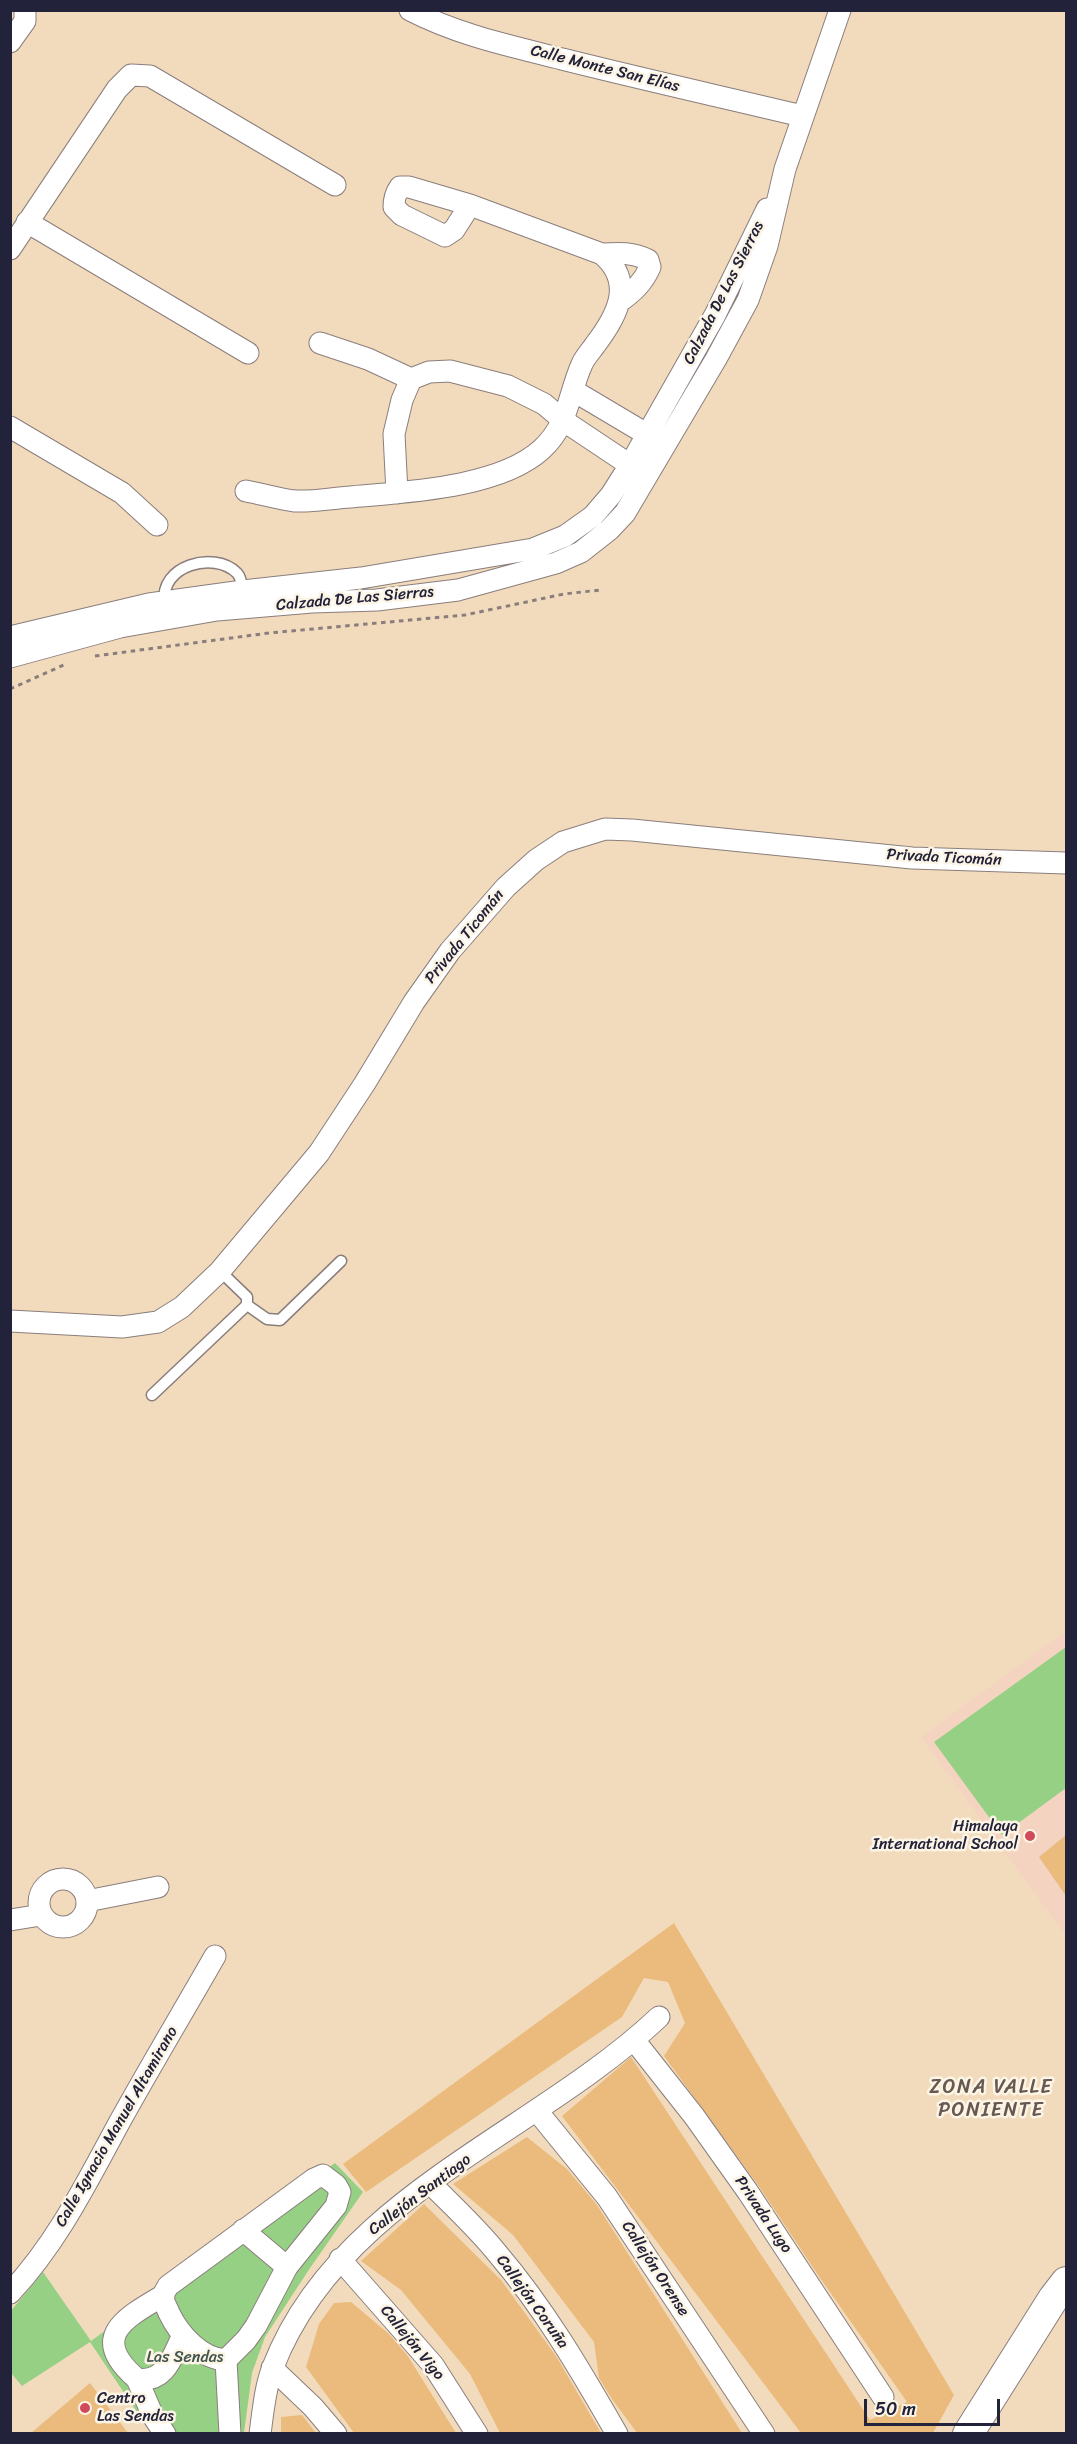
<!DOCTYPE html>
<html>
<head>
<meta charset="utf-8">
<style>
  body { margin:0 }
  #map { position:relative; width:1077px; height:2444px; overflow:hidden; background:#f2dbbc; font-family:Sriracha,sans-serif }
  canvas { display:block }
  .frame { position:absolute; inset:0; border:12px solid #22223b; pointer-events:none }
  .scale { position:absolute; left:864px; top:2399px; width:136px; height:27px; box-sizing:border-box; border:3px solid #22223b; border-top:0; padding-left:8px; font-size:18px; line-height:21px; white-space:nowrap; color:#22223b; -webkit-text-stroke:4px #fcf5e5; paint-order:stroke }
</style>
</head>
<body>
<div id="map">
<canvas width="1077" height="2444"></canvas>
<div class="frame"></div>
<div class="scale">50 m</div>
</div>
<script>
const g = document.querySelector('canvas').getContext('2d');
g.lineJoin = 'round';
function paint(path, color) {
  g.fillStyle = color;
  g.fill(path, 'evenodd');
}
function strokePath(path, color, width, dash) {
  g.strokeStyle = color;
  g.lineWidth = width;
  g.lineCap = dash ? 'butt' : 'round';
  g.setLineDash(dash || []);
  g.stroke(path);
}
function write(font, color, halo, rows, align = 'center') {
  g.font = font + ' Sriracha,sans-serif';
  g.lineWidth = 5;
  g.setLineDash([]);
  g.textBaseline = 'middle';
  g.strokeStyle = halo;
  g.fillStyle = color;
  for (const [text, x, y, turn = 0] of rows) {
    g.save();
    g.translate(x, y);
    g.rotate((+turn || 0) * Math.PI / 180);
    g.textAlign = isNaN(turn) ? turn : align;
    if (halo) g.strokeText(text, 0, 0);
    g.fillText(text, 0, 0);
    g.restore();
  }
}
const built = new Path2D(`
  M1066,1631V1936L921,1737Z`);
const green = new Path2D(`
  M1066,1647V1788L1002,1835L934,1742Z
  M335,2163L363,2192L308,2271L265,2337L252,2373L244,2433H151L90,2342L22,2386L11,2373L10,2312L43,2272L91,2341Z`);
const building = new Path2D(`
  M1066,1835V1896L1039,1857Z
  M674,1923L954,2395L933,2433H801L562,2116L631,2057L870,2420L907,2402L818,2275L758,2185L664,2056L685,2023L668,1982L644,1978L622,2017L366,2192L343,2164Z
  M527,2137L567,2169L597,2205L742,2433H637L612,2399L599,2378L594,2342L513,2235L453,2184Z
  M424,2204L501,2280L556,2356L601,2433H500L470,2374L401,2290L361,2261Z
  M351,2302L389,2334L407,2355L456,2433H354L306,2367L319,2324L334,2303Z
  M90,2383L128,2433H31Z
  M302,2415L316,2433H281V2417Z`);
const path = new Path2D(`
  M95,656L269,633L465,615L564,594L600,590
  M10,689L66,664`);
const lane = new Path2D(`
  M165,602C159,566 214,550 237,573C241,577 242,585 243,591
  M247,1305L267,1319L280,1320L341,1261
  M152,1395L247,1305V1297L220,1271`);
const street = new Path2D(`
  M410,10C458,35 511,46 562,59C642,79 722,97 802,116
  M10,42L25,21V10
  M27,222L248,353
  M10,249L117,89L131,75L150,76L335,185
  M602,254C618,253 633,252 648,260L650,267C643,283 633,292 619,302
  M320,343L368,359L411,379
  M574,391L648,435
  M10,427L122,493L157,525
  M246,491C262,494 279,499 295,501C313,502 333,498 350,497C405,492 500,488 542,449C569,424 568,395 582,364C585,357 591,351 595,345C618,315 635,282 602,254L470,205L409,187H400C395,194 394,199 394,207L402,215L445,236L454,230L470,205
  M397,493L394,434L402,400L411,379L429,372L450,371L508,386L544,404L564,421L630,465
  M10,637L149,604L243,591L361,578L533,549L565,536L593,516L611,495L630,465L715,315L767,209
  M10,657L120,627L217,610L312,602L377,600L458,590L556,563L581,552L609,530L625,513L716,359L748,300L767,246L785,169L840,10
  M10,1321L122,1327L158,1322L182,1307L220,1271L319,1153L365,1083L414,1002L450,951L506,887L536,860L563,842L605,829L632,830L912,858L1066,863
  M39 1903a24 24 0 1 1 48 0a24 24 0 1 1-48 0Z
  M87,1901L158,1887
  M10,1920L41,1915
  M634,2040L694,2116L748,2192L883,2397
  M537,2111L607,2197L764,2434
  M323,2175L336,2185L340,2192L336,2206L287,2267L256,2326L246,2340L226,2360C201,2359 179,2334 169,2313C167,2307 162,2301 164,2295C164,2291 167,2289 168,2286L314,2179Z
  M430,2183C453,2206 477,2228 497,2253C544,2308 581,2371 617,2434
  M243,2230L287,2267
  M340,2259L433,2365L477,2434
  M10,2293C57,2243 87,2182 119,2123C150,2067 183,2012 215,1956
  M164,2295C125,2318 88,2337 137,2379C166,2383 172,2357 183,2335
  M226,2360L230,2434
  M272,2368L313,2407L336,2434
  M137,2379L153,2416L165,2434
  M260,2434C263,2412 265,2387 273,2367C338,2198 535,2134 659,2017`);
const secondary = new Path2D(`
  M968,2434L1053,2299L1066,2282`);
const markers = [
  [1030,1836,6,"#d1495b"],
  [85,2408,6,"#d1495b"]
];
const streetNames = [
  ["Calle Monte San Elías",605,69,14],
  ["Calzada De Las Sierras",724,293,-63],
  ["Calzada De Las Sierras",355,599,-5],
  ["Privada Ticomán",944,858,3],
  ["Privada Ticomán",465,937,-51],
  ["Calle Ignacio Manuel Altamirano",117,2127,-60],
  ["Callejón Santiago",420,2195,-37],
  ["Privada Lugo",763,2215,56],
  ["Callejón Orense",655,2269,57],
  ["Callejón Coruña",532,2302,54],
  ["Callejón Vigo",412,2343,51]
];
const poiNames = [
  ["Himalaya",1018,1827],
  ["International School",1018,1845],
  ["Centro",97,2399,"left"],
  ["Las Sendas",97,2417,"left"]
];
const parkNames = [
  ["Las Sendas",185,2358]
];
const quarterNames = [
  ["ZONA VALLE",991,2088],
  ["PONIENTE",991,2111]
];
paint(built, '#f5d3c1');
paint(green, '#95d085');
paint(building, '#eabb7c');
strokePath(lane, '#8a7e7c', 13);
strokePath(street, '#8a7e7c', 23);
strokePath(secondary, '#8a7e7c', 32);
strokePath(path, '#8a7e7c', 3, [4.5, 4.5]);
strokePath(lane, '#fff', 10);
strokePath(street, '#fff', 21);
strokePath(secondary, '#fff', 30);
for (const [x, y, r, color] of markers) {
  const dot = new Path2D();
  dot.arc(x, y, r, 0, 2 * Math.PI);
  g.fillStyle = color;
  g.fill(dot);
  strokePath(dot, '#fcf5e5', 2);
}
write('16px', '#22223b', '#fcf5e5', streetNames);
write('16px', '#22223b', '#fcf5e5', poiNames, 'right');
write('16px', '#445651', '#fcf5e5', parkNames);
g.letterSpacing = '1.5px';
write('20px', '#685852', '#fcf5e5', quarterNames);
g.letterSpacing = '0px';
</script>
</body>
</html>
